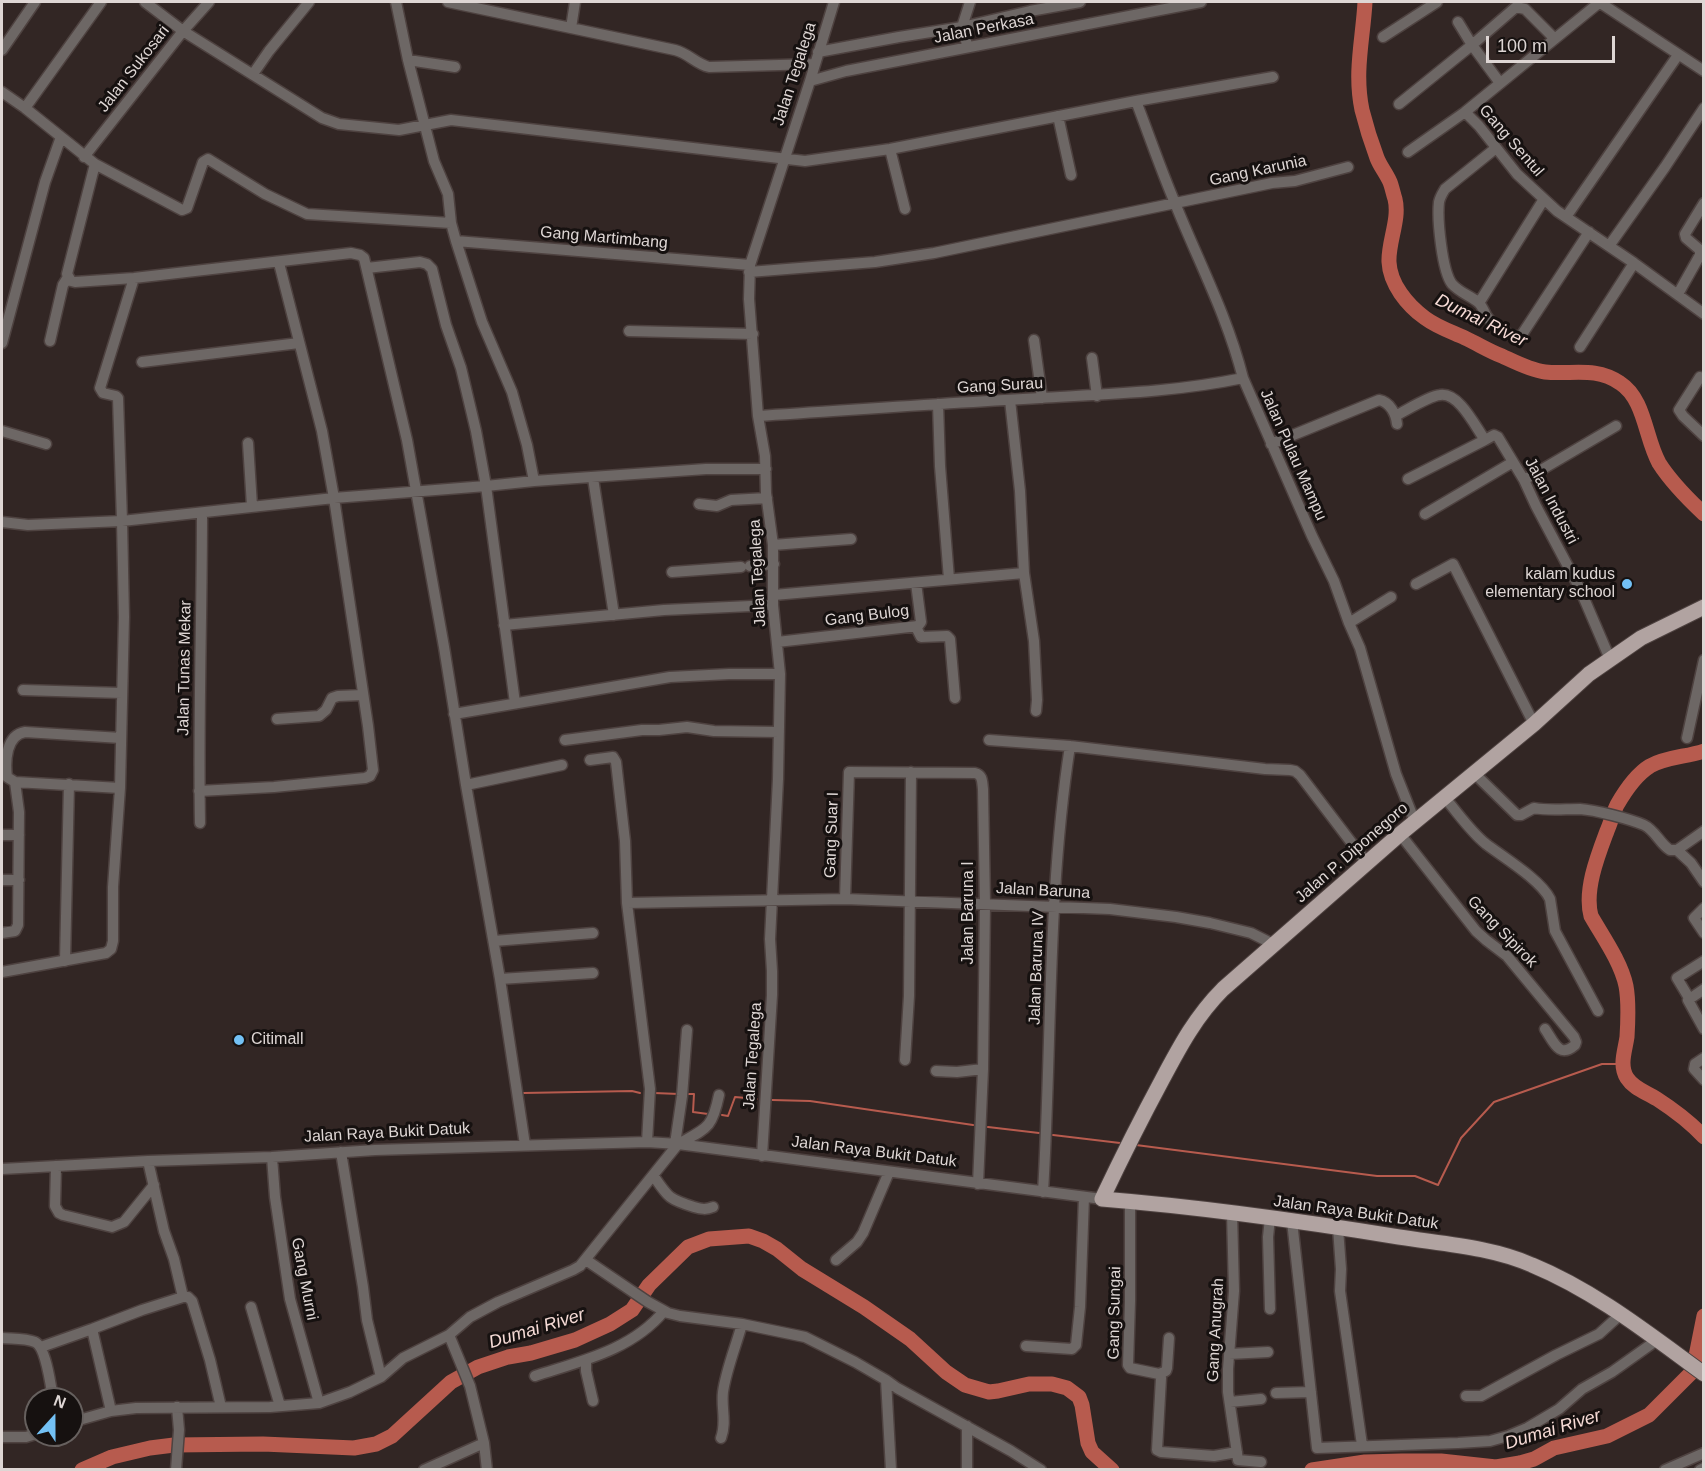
<!DOCTYPE html>
<html>
<head>
<meta charset="utf-8">
<style>
  body { margin:0 }
  #map { position:relative; width:1705px; height:1471px; overflow:hidden; background:#322624; font-family:Helvetica,sans-serif }
  canvas { display:block }
  .frame { position:absolute; inset:0; border:3px solid #ded6d4; pointer-events:none }
  .north { position:absolute; left:24px; top:1387px; width:60px; height:60px; box-sizing:border-box; background:#161110; border:2px solid #66605e; border-radius:50%; rotate:21deg; font-size:16px; font-weight:700; line-height:24px; text-align:center; color:#ded6d4 }
  .north::after { content:''; display:block; margin:auto; width:21px; height:27px; background:#73c1f5; clip-path:polygon(50% 0,100% 100%,50% 72%,0 100%) }
  .scale { position:absolute; left:1486px; top:36px; width:129px; height:27px; box-sizing:border-box; border:3px solid #ded6d4; border-top:0; padding-left:8px; font-size:18px; line-height:21px; white-space:nowrap; color:#ded6d4; -webkit-text-stroke:4px #161110; paint-order:stroke }
</style>
</head>
<body>
<div id="map">
<canvas width="1705" height="1471"></canvas>
<div class="frame"></div>
<div class="north">N</div>
<div class="scale">100 m</div>
</div>
<script>
const g = document.querySelector('canvas').getContext('2d');
g.lineJoin = 'round';
function strokePath(path, color, width, dash) {
  g.strokeStyle = color;
  g.lineWidth = width;
  g.lineCap = dash ? 'butt' : 'round';
  g.setLineDash(dash || []);
  g.stroke(path);
}
function write(font, color, halo, rows, align = 'center') {
  g.font = font + ' Helvetica,sans-serif';
  g.lineWidth = 6;
  g.setLineDash([]);
  g.textBaseline = 'middle';
  g.strokeStyle = halo;
  g.fillStyle = color;
  for (const [text, x, y, turn = 0] of rows) {
    g.save();
    g.translate(x, y);
    g.rotate((+turn || 0) * Math.PI / 180);
    g.textAlign = isNaN(turn) ? turn : align;
    if (halo) g.strokeText(text, 0, 0);
    g.fillText(text, 0, 0);
    g.restore();
  }
}
const stream = new Path2D(`
  M523,1093L632,1091L640,1093
  M654,1093L679,1094
  M684,1094H694L693,1112L708,1114
  M772,1100L810,1101L973,1125
  M722,1115L728,1116L735,1097L757,1099
  M988,1127L1039,1133
  M1053,1135L1120,1143
  M1136,1145L1377,1176H1415L1438,1185L1461,1138L1494,1102L1602,1064H1622`);
const river = new Path2D(`
  M1365,2C1363,39 1354,72 1362,110C1366,126 1371,142 1377,158C1380,166 1386,173 1390,182C1392,187 1393,193 1395,199C1400,219 1388,242 1389,262C1390,284 1407,305 1425,318C1437,327 1452,332 1465,338C1478,344 1489,351 1502,356C1515,362 1530,370 1545,372C1571,375 1595,366 1620,383C1645,399 1645,438 1659,463C1671,482 1688,499 1704,514
  M1704,751C1686,757 1666,757 1650,766C1637,774 1625,791 1617,805C1613,813 1611,822 1607,831C1598,855 1584,890 1591,916C1603,937 1621,962 1626,986C1629,1002 1628,1021 1627,1037C1625,1051 1619,1065 1627,1078C1634,1089 1646,1092 1657,1099C1674,1110 1690,1122 1704,1137
  M82,1470L112,1457L150,1448L174,1445L263,1444L354,1448L376,1444L392,1436L451,1382L478,1367L508,1357L531,1353L575,1340L610,1324L632,1310L649,1285L688,1247L709,1239L749,1236L763,1241L777,1249L802,1269L864,1307L910,1339L946,1372L965,1385L989,1392L998,1391L1029,1384H1052L1067,1388L1079,1397L1082,1405L1088,1443L1092,1452L1112,1470
  M1312,1470L1365,1462L1402,1461H1441L1496,1467L1520,1463L1534,1459L1554,1448L1607,1436L1649,1415L1693,1371L1704,1316`);
const street = new Path2D(`
  M145,2L183,31L322,118L339,124L399,130L451,120L805,161L890,149L1136,101L1273,77
  M396,2L408,60L434,161L448,194L451,223L456,241L482,322L512,392L527,445L534,481
  M448,2L675,50C688,53 696,64 709,67L815,64
  M1599,2L1704,71
  M1600,2L1465,112L1479,126L1517,174L1557,211L1634,263L1704,314
  M1458,22L1472,45L1500,83
  M571,28L575,2
  M1383,37L1437,2
  M967,47L965,34L962,27L970,2
  M2,50L35,2
  M818,52L899,37L962,27L1030,11L1080,2
  M408,60L455,67
  M253,74L269,51L309,2
  M810,81L846,71L1201,2
  M2,92L25,108L95,164L182,210L187,208L203,162L208,159L265,194L307,214L451,223
  M1136,101C1149,135 1161,170 1175,203C1199,263 1227,315 1243,378L1312,536L1334,581L1349,623L1360,648L1396,774L1415,822
  M1399,104L1472,45L1516,7L1525,9L1554,38
  M25,108L101,2
  M1058,116L1071,175
  M1496,148L1445,189C1442,194 1440,197 1439,202C1437,219 1442,271 1452,284C1460,293 1471,296 1479,303C1482,306 1484,311 1486,315C1492,325 1510,338 1521,336L1589,232
  M890,149L905,209
  M1408,152L1465,112
  M84,157L183,31L209,2
  M95,164L67,274L71,281L75,282L134,278L351,253L360,255L364,258L407,440L444,647L466,785L500,979L525,1145
  M1566,217L1678,55
  M456,241L750,265
  M1609,246L1665,167L1704,108
  M367,268L420,262L427,264L432,269L446,325L461,368L476,431L486,486L515,703
  M749,272L875,262L934,253L1272,183L1295,181L1348,167
  M1678,294L1700,255V250L1686,238L1685,234L1704,203
  M1479,303L1544,199
  M629,331L753,334
  M1034,340L1042,398
  M50,341L63,285L68,277
  M2,343L45,182L61,137
  M1580,347L1634,263
  M1092,358L1097,396
  M142,362L299,343
  M1700,377L1679,410L1683,416L1704,436
  M1010,400L1020,491L1024,573L1034,641L1037,700L1036,711
  M938,404L940,466L949,579
  M1397,415C1407,410 1429,396 1440,395C1459,392 1475,426 1485,440
  M758,416C852,410 946,403 1040,398C1108,394 1176,392 1243,378
  M2,431L46,444
  M248,443L252,506
  M1271,444L1379,400C1390,402 1396,414 1397,424
  M593,478L614,615
  M1408,479L1485,440L1494,435L1498,437L1524,480L1536,506L1580,589L1610,659
  M1524,480L1616,426
  M699,504L717,506L731,500L767,498
  M1425,514L1513,462
  M2,522L28,525L122,521L334,498L486,486L534,481L706,469H766
  M773,545L851,539
  M750,566L774,564
  M672,572L741,567
  M1416,584L1453,564L1534,724
  M774,595L1024,573
  M1349,623L1391,597
  M504,625L664,610L773,605
  M916,627L921,637L947,636L950,639L955,698
  M777,642L918,626L921,622L916,583
  M23,690L122,693
  M454,714L670,677L729,674H780
  M277,719L319,716L326,710L332,698L338,696L363,695
  M1687,738L1704,660
  M565,740L642,730H659L687,727L714,731L779,732
  M989,740L1070,746L1265,769L1290,770L1295,771L1300,775L1367,863
  M590,760L613,757L616,762L625,841L627,903L650,1089L647,1142
  M1474,773L1517,815H1521L1534,808C1549,811 1564,809 1580,809C1595,810 1630,819 1644,825C1655,830 1660,844 1670,850H1677L1704,831
  M15,782L120,788
  M466,785L562,765
  M199,791L274,787L365,778L370,776L373,770L368,726L334,498L322,431L279,263
  M1445,798C1458,813 1470,831 1486,844C1503,857 1541,880 1550,899L1555,931L1598,1011
  M200,823C198,720 202,616 202,513
  M1400,834L1476,931L1486,940L1507,956L1574,1037L1576,1042L1575,1045C1559,1059 1554,1042 1545,1029
  M2,835H19
  M1677,850L1691,863L1704,882
  M2,880H19
  M845,899L849,772L975,773C983,775 982,782 983,789L985,903L983,1069L978,1184
  M627,903L845,899L1110,909L1176,917L1210,923L1251,933L1273,944
  M1704,908L1694,918L1704,933
  M2,933L15,931L18,925L19,812L15,782L7,777C5,761 6,735 25,732L121,738
  M494,941L593,933
  M65,961L69,784
  M2,972L106,953L111,949L113,941V887L120,788L124,617L122,521L118,398L116,396L103,393L100,388L134,278
  M500,979L593,973
  M1704,989L1688,1000L1704,1029
  M1689,998L1677,978L1704,961
  M1704,1058L1695,1064L1694,1069L1704,1080
  M905,1060L909,996L911,772
  M936,1071L957,1072L983,1069
  M675,1144L682,1096L687,1030
  M341,1152L363,1287L367,1320L381,1377
  M762,1156L772,995V971L770,939L778,779L780,674L773,605V545L766,493L765,456L758,416L749,299L750,265L810,81L834,2
  M272,1157L275,1197L290,1299L319,1403
  M148,1161L164,1231L174,1259L183,1297
  M56,1166L55,1206L59,1213L63,1215L112,1227L124,1222L154,1185
  M2,1169L148,1161L272,1157L375,1150L647,1142L678,1144L1102,1199
  M653,1175C668,1197 668,1199 694,1207C701,1209 706,1210 713,1207
  M1043,1192C1052,1044 1047,894 1070,746
  M1130,1201V1301L1128,1365L1130,1368L1159,1374L1161,1378L1157,1450L1161,1452L1214,1456L1237,1452
  M1232,1213L1234,1291L1228,1369V1392L1238,1460L1261,1462
  M1270,1218L1268,1237L1270,1309
  M1292,1221L1317,1448L1458,1443L1490,1441L1508,1436L1527,1428L1559,1409L1582,1389L1612,1372L1657,1340
  M1338,1228L1341,1269L1340,1291L1362,1445
  M586,1260L648,1302L668,1313L680,1316L742,1324L805,1337L855,1362L886,1380L897,1388L1011,1451L1041,1470
  M836,1260L857,1242L863,1233L889,1172
  M251,1307L280,1406
  M92,1329L111,1411
  M449,1335L470,1386L484,1443L487,1470
  M2,1338C12,1339 25,1338 35,1342C46,1347 51,1387 53,1399
  M1026,1346L1072,1349L1076,1345L1080,1307L1084,1197
  M41,1347L92,1329L142,1310L183,1297H188L192,1301L210,1360L221,1407
  M1229,1354L1268,1352
  M586,1360V1371L593,1401
  M1159,1374L1166,1371L1167,1368L1169,1338
  M535,1376C581,1361 632,1350 664,1311
  M886,1380L891,1470
  M1276,1393L1311,1392
  M1466,1396H1481L1556,1355L1599,1334L1621,1314
  M1230,1402L1261,1399
  M72,1422L111,1411L136,1408L270,1407L319,1403L350,1392L381,1377L403,1358L449,1335L470,1317L498,1302L573,1270L580,1266L678,1144C707,1128 712,1129 719,1095
  M967,1426V1470
  M2,1437H26L36,1434
  M721,1438C727,1422 721,1408 723,1392C726,1370 736,1346 742,1324
  M176,1470L179,1430L177,1407
  M424,1470L484,1443
  M1665,1470L1704,1453
  M1700,1470L1704,1468`);
const primary = new Path2D(`
  M1704,607L1641,638L1589,674L1534,724L1400,834L1223,989C1196,1016 1180,1046 1162,1080C1141,1119 1121,1159 1102,1199C1201,1207 1301,1221 1399,1237C1443,1244 1491,1247 1532,1265C1595,1291 1649,1334 1704,1374`);
const markers = [
  [1627,584,6,"#73c1f5"],
  [239,1040,6,"#73c1f5"]
];
const streetNames = [
  ["Jalan Perkasa",984,29,-11],
  ["Jalan Sukosari",134,69,-52],
  ["Jalan Tegalega",795,74,-72],
  ["Gang Sentul",1511,141,49],
  ["Gang Karunia",1258,171,-12],
  ["Gang Martimbang",604,238,5],
  ["Gang Surau",1000,386,-3],
  ["Jalan Pulau Mampu",1293,455,66],
  ["Jalan Industri",1551,501,62],
  ["Jalan Tegalega",758,573,-93],
  ["Gang Bulog",867,616,-7],
  ["Jalan Tunas Mekar",185,668,-89],
  ["Gang Suar I",832,835,-88],
  ["Jalan P. Diponegoro",1352,853,-41],
  ["Jalan Baruna",1043,891,3],
  ["Jalan Baruna I",969,913,-90],
  ["Gang Sipirok",1502,932,46],
  ["Jalan Baruna IV",1037,968,-88],
  ["Jalan Tegalega",753,1056,-86],
  ["Jalan Raya Bukit Datuk",387,1133,-3],
  ["Jalan Raya Bukit Datuk",874,1152,7],
  ["Jalan Raya Bukit Datuk",1356,1213,8],
  ["Gang Murni",304,1279,79],
  ["Gang Sungai",1115,1313,-89],
  ["Gang Anugrah",1216,1330,-87]
];
const poiNames = [
  ["kalam kudus",1615,575],
  ["elementary school",1615,593],
  ["Citimall",251,1040,"left"]
];
const waterNames = [
  ["Dumai River",1481,321,26],
  ["Dumai River",537,1329,-17],
  ["Dumai River",1553,1430,-17]
];
strokePath(stream, '#b75b4e', 2);
strokePath(river, '#b75b4e', 15);
strokePath(street, '#4e4240', 13);
strokePath(primary, '#4e4240', 17);
strokePath(street, '#6d6765', 10);
strokePath(primary, '#b1a3a1', 15);
for (const [x, y, r, color] of markers) {
  const dot = new Path2D();
  dot.arc(x, y, r, 0, 2 * Math.PI);
  g.fillStyle = color;
  g.fill(dot);
  strokePath(dot, '#161110', 2);
}
write('16px', '#ded6d4', '#161110', streetNames);
write('16px', '#ded6d4', '#161110', poiNames, 'right');
write('italic 18px', '#f6dbd6', '#161110', waterNames);
</script>
</body>
</html>
